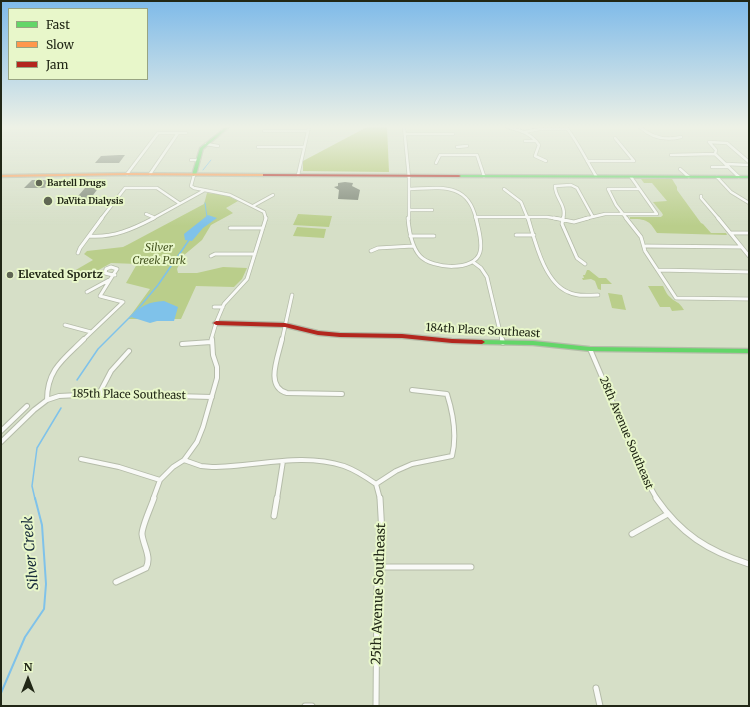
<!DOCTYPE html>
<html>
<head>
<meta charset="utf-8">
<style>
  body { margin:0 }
  #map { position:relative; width:750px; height:707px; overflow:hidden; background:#d6dfc7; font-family:Merriweather,serif }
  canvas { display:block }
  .frame { position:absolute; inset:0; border:2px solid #212716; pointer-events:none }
  .legend { position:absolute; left:8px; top:8px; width:140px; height:72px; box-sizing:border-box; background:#e8f7ca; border:1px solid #98a482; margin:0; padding:5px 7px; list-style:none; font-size:12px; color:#212716 }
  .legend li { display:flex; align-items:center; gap:8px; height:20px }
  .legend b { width:20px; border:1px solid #98a482 }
  .north { position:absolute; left:8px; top:659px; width:40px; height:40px; -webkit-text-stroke:3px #e8f7ca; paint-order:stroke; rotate:0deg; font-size:11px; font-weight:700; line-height:16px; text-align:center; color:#212716 }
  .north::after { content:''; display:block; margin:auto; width:14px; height:18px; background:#212716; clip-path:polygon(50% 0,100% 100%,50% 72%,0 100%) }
</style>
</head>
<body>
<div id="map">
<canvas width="750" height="707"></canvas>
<div class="frame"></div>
<ul class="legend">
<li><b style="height:5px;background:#63d668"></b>Fast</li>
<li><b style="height:5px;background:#ff974d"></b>Slow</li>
<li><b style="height:5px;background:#b3261e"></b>Jam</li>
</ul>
<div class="north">N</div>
</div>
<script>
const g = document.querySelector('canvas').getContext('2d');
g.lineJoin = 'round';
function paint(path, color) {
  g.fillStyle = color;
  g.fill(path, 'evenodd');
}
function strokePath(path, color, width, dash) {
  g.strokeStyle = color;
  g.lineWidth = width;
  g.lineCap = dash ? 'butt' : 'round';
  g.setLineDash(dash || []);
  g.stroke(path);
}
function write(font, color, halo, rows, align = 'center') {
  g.font = font + ' Merriweather,serif';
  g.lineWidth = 4;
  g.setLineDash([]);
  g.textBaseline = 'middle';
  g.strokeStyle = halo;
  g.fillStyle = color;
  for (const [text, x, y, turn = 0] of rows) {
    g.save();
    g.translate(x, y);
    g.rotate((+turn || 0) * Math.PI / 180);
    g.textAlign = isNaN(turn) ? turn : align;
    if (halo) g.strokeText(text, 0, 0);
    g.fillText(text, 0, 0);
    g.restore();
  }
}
const green = new Path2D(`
  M641,179H672L677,187V190L701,223L703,224L711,233H726L727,235L657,233C649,220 646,219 630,219V217H661L663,215L662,213L653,202L667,201L652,183H644Z
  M207,193L226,195L238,201L226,208L233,213L211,225L202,240L183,256L177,269L178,273H197L223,267L247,268L242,279L234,287L196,286L181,319H128L150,289L126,283L137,264L111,263L88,276H84L86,273L74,271L93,260L84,254L87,251L123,247L129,244L204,204Z
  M298,214L332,216L329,227L293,225Z
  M297,227L326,229L324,238L293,236Z
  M587,270H589L599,278H606L612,284H601V290L598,289L595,281L591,279L583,280L582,278H584L583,275H585Z
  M648,286H663C665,290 667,295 670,297C677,304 678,300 684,310L672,311L670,307H660Z
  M608,293L622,295L626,310L612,308Z`);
const forest = new Path2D(`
  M367,127H387L389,172L303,171V161Z`);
const water = new Path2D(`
  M208,215L217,218L203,228L192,241L185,240L184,234Z
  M164,301L178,307L174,321H157L150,323L131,317C141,305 149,302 164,301Z`);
const streamFar2 = new Path2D(`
  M203,170L211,160
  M205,203L207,217`);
const streamFar1 = new Path2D(`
  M77,380L98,349L137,310L158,285L189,240
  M35,499L32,486L37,448L61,408`);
const stream = new Path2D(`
  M1,693L25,637L44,609L46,584L42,525L35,498`);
const building = new Path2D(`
  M119,155H125L119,163H95L101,156Z
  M32,180H53L47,187L43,188H24Z
  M92,180H103L101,183H102L88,202L81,205L72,203Z
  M345,182L353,183L352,186L360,190L358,200L338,199L339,190L334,187L338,186V183Z`);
const streetFar3 = new Path2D(`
  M404,127L409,178V219
  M507,127C520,130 532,134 539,145L535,156L546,161
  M566,127C578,142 586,160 596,176
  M640,127C652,138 665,141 681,137
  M264,131H307
  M525,132L539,129H568
  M178,133H186
  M405,134H453
  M615,138L634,161
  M525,141H536
  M206,144L218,146
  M258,147H303
  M457,147L467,146
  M671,155L715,154
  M191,160H199
  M587,161H634
  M436,163L440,155H477L484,176
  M726,164L749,165
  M712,167H729
  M680,169L689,177
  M127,174L158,133H178L150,174
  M194,175L191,186L194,188L230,195L264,212L266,219
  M298,175L309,127
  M631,177L657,214
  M717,177L731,192L749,203
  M739,177L715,154L716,150L709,142L727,143L749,162
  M410,189C440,188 468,182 476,219
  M504,189L521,202L528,219
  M701,196V198L719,219
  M253,206L273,195
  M409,210H432
  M146,214L153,217
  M475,217H547L560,219
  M101,219L125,188H157L179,203
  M152,219L203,191
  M563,219C567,204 555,199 555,186L571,185L577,188L593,217
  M584,219L605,214H657
  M627,219L616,205L608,189H639`);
const streetFar2 = new Path2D(`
  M408,218C409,231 411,246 420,256C432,269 475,272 480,252C483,242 478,228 476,218
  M528,218C535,241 544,282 568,292C577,297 588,295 598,295
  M554,218L574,222L588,218
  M563,218L562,224L577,258L585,264
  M626,218L641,237L645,251L676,298L749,299
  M718,218L749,256
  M230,228H263
  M730,233H749
  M516,235H534
  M89,236C113,238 133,229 154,218
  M410,236H434
  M646,246L741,247
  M371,251L378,248L413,246
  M78,253L80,248L102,218
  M211,256L215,254H255
  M473,262L481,268L487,277L502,340
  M111,267L117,269L113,275L105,273L106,269Z
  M658,270L749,272
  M113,275H115
  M87,292L109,280
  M214,307H223
  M65,325L91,332
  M83,340L123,302L100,296L113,275
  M211,340L216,323L224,304L247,279L266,218
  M282,340L292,295`);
const streetFar1 = new Path2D(`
  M282,339C279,355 264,387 287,393L342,394
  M502,339L503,343
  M182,344L211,342
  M590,349L645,478L657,499
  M99,394L111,371L129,351
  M47,400C47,369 64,359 84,339
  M1,431L27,406
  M1,442L34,410L47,400L59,396L99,394L212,397
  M81,459L119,467L160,480
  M184,460L201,466L212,467C256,467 300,452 344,466C355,470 366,477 376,484
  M376,484L396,471L412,464L452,456C457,436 453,413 447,394L412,390
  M376,484L380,499
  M153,499L160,480L173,467L184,460L197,442L203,427L217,378V367L213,355L212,339
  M277,499L283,461`);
const street = new Path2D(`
  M656,498C681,534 708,551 749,564
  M274,516L277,498
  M632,534L666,515
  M380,567H471
  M116,582L146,568C152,557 143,545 142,534C142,526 151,507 154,498
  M596,688L600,706
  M305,706H312
  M376,706L377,586L382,534L380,498`);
const fast = new Path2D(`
  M226,127H229L203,149L196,175L193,176L192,175L200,148Z
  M458,175L749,176V178L459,177H458Z
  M482,340L533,341L590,347L749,349V353L590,351L533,345L482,344L479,342Z`);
const slow = new Path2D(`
  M127,173L264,174L266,175L264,176L127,175L1,177V175Z`);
const jam = new Path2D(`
  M263,174L459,175L461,176L459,177L264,176H263Z
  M216,321L285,323L318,331L340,333L402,334L452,339L482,340L485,342L482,344L452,343L402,338L340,337L318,335L285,327L216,325L213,323Z`);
const markers = [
  [39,183,4,"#606754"],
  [48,201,5,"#606754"],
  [10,275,4,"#606754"]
];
const farPoinames = [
  ["Bartell Drugs",47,183],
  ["DaVita Dialysis",57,201]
];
const parkNames = [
  ["Silver",159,248],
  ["Creek Park",159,261]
];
const poiNames = [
  ["Elevated Sportz",18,275]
];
const streetNames = [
  ["184th Place Southeast",483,331,3],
  ["185th Place Southeast",129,395,1],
  ["28th Avenue Southeast",626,433,67]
];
const nearStreetnames = [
  ["25th Avenue Southeast",379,594,-88]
];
const nearWaternames = [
  ["Silver Creek",31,553,-95]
];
paint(green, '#bace8b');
paint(forest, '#adc46a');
paint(water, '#7fc2ea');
strokePath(streamFar2, '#7fc2ea', 1);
strokePath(streamFar1, '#7fc2ea', 1.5);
strokePath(stream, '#7fc2ea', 2);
paint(building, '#7d8676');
strokePath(streetFar3, '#b5bca9', 4);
strokePath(streetFar2, '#b5bca9', 4.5);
strokePath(streetFar1, '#b5bca9', 6);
strokePath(street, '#b5bca9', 7);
strokePath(fast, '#b5bca9', 2.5);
strokePath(slow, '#b5bca9', 2.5);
strokePath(jam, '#b5bca9', 2.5);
strokePath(streetFar3, '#f9faf7', 2.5);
strokePath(streetFar2, '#f9faf7', 3);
strokePath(streetFar1, '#f9faf7', 4);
strokePath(street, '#f9faf7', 5);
paint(fast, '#63d668');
paint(slow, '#ff974d');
paint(jam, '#b3261e');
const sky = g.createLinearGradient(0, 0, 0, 226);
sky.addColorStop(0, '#7ebae9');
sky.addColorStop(0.56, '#edf1e6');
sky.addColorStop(1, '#edf1e600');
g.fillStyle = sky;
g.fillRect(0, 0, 750, 226);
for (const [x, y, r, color] of markers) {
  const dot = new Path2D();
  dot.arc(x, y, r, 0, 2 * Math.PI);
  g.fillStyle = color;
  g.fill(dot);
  strokePath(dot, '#e8f7ca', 1.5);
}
write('bold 9px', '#212716', '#e8f7ca', farPoinames, 'left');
write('italic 11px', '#485723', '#e8f7ca', parkNames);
write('bold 11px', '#212716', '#e8f7ca', poiNames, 'left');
write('11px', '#212716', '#e8f7ca', streetNames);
write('13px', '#212716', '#e8f7ca', nearStreetnames);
write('italic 14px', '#182c3c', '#e8f7ca', nearWaternames);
</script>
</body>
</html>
